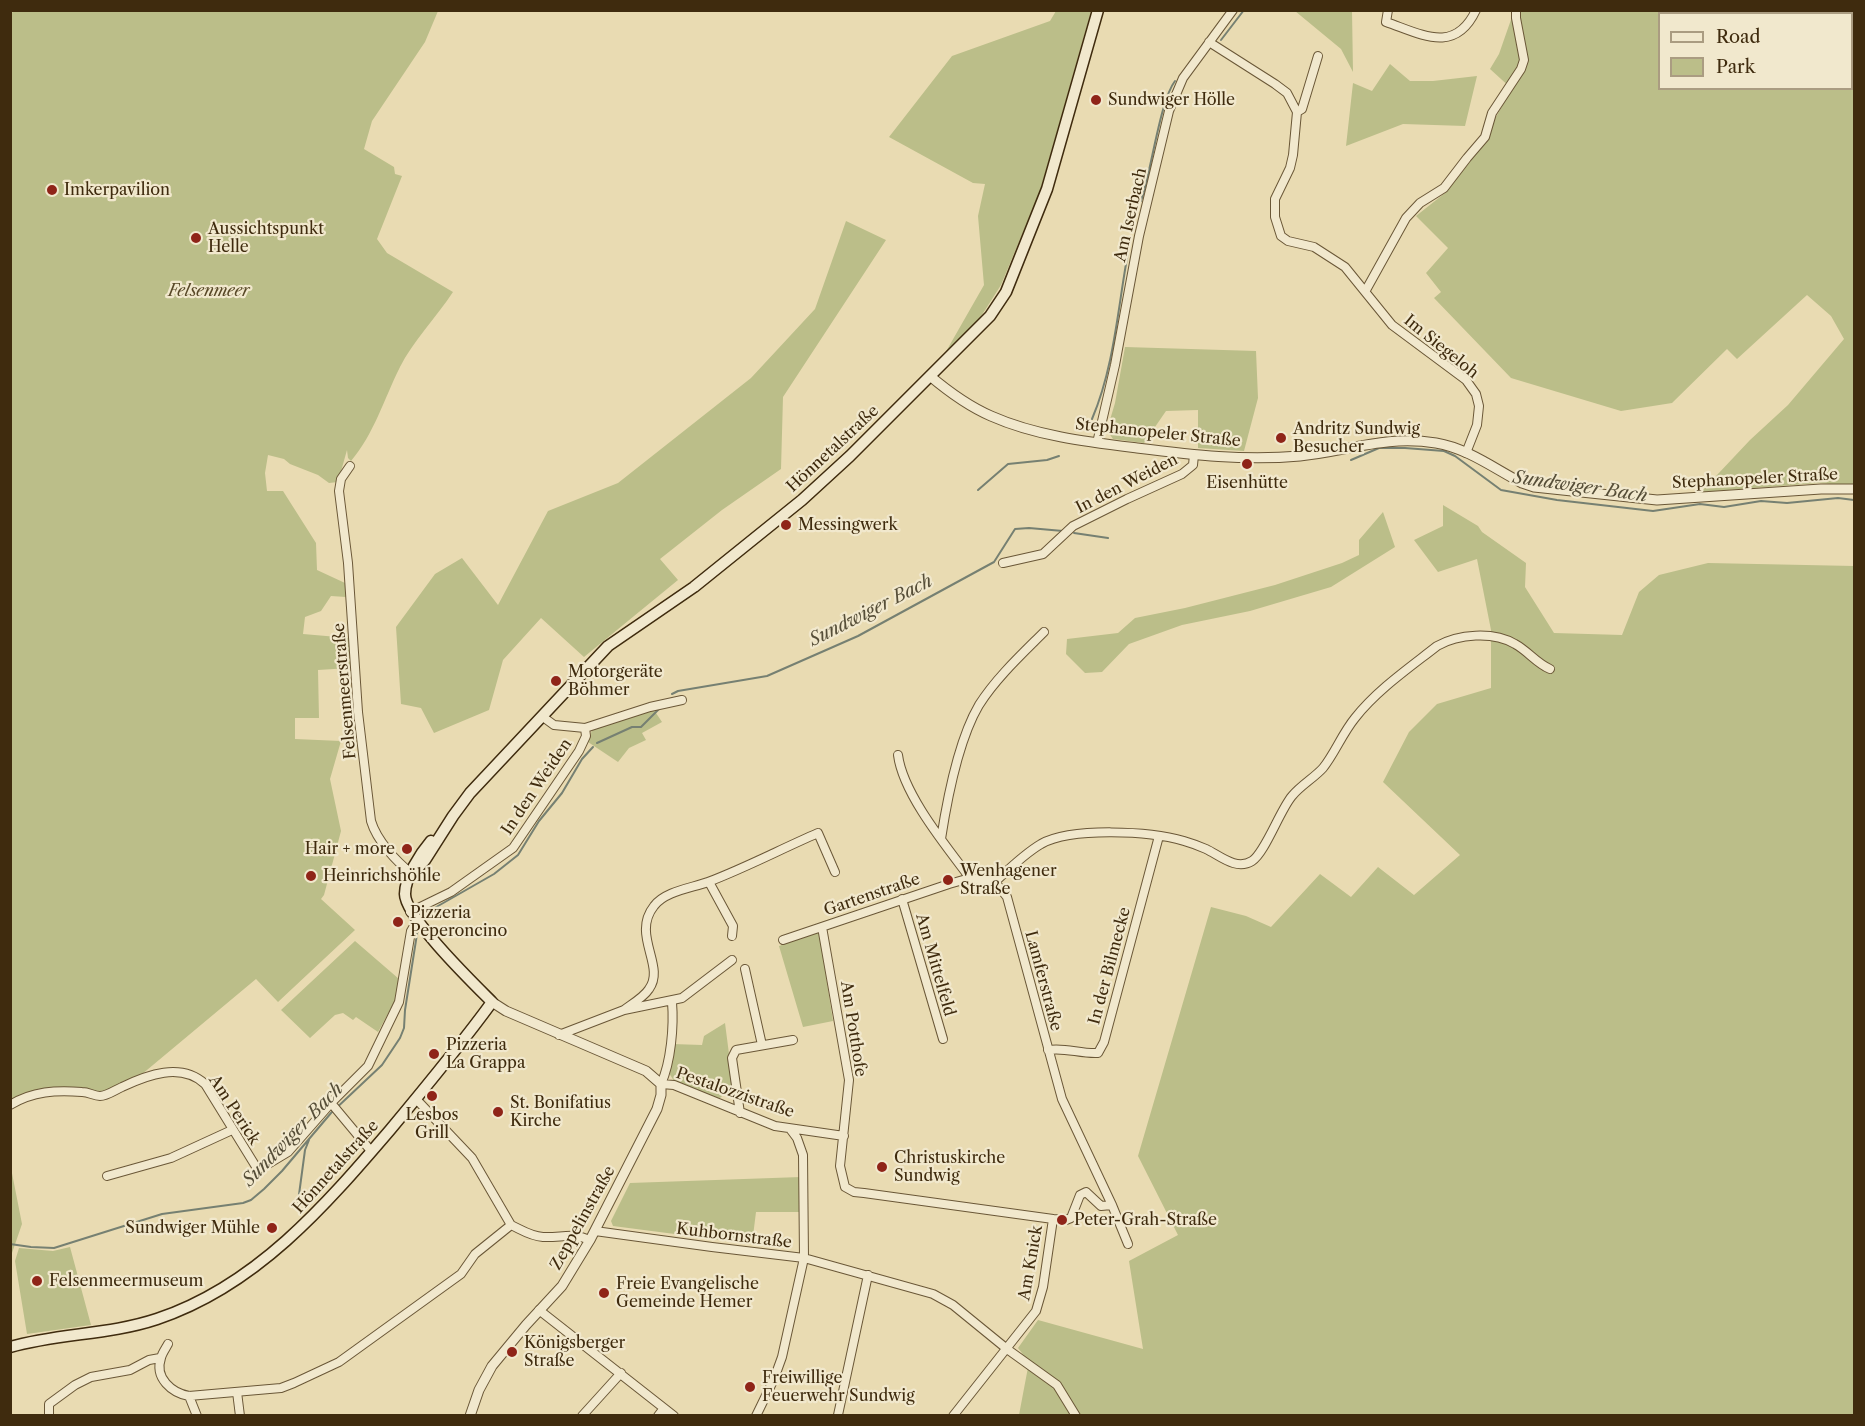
<!DOCTYPE html>
<html>
<head>
<meta charset="utf-8">
<style>
  body { margin:0 }
  #map { position:relative; width:1865px; height:1426px; overflow:hidden; background:#e9dbb2; font-family:"Libre Caslon Text",serif }
  canvas { display:block }
  .frame { position:absolute; inset:0; border:12px solid #3f2b0e; pointer-events:none }
  .legend { position:absolute; left:1658px; top:12px; width:195px; height:78px; box-sizing:border-box; background:#f1e8cd; border:2px solid #aa9c81; margin:0; padding:8px 10px; list-style:none; font-size:18px; color:#3f2b0e }
  .legend li { display:flex; align-items:center; gap:12px; height:30px }
  .legend b { width:30px; border:2px solid #aa9c81 }
</style>
</head>
<body>
<div id="map">
<canvas width="1865" height="1426"></canvas>
<div class="frame"></div>
<ul class="legend">
<li><b style="height:8px;background:#f1e8cd"></b>Road</li>
<li><b style="height:16px;background:#bbbe89"></b>Park</li>
</ul>
</div>
<script>
const g = document.querySelector('canvas').getContext('2d');
g.lineJoin = 'round';
function paint(path, color) {
  g.fillStyle = color;
  g.fill(path, 'evenodd');
}
function strokePath(path, color, width, dash) {
  g.strokeStyle = color;
  g.lineWidth = width;
  g.lineCap = dash ? 'butt' : 'round';
  g.setLineDash(dash || []);
  g.stroke(path);
}
function write(font, color, halo, rows, align = 'center') {
  g.font = font + ' "Libre Caslon Text",serif';
  g.lineWidth = 4.5;
  g.setLineDash([]);
  g.textBaseline = 'middle';
  g.strokeStyle = halo;
  g.fillStyle = color;
  for (const [text, x, y, turn = 0] of rows) {
    g.save();
    g.translate(x, y);
    g.rotate((+turn || 0) * Math.PI / 180);
    g.textAlign = isNaN(turn) ? turn : align;
    if (halo) g.strokeText(text, 0, 0);
    g.fillText(text, 0, 0);
    g.restore();
  }
}
const green = new Path2D(`
  M13,11H438L425,42L372,121L364,149L394,167L395,174L402,176L377,239L387,253L453,292C437,316 412,343 400,367C384,399 374,434 351,461L348,458L347,450L338,482L329,483L318,475L290,464L284,459L268,455L265,473L267,491H283L316,543L317,570L345,583L346,597L331,596L321,611L305,617L303,634L349,638L350,668L318,670L319,718H295V739L341,741L330,779L341,831L324,895L321,899L355,930L278,1002L256,979L135,1080L101,1095L43,1091L11,1099L10,17Z
  M1056,11H1091L1040,191L1001,285L980,318L944,355L984,285L978,216L985,184L973,183L889,137L952,56L1050,21Z
  M1295,11H1352L1353,72L1341,49Z
  M1514,11H1854V486L1819,483L1701,492L1750,440L1788,405L1844,339L1831,316L1807,295L1737,359L1727,349L1672,403L1621,411L1511,378L1434,298L1441,292L1426,273L1448,248L1416,216L1445,193L1470,162L1512,89L1490,69L1499,54ZM1660,14H1852V88H1660Z
  M1390,64L1410,81H1433L1477,76L1465,126L1403,124L1346,146L1353,83L1372,91Z
  M846,221L886,240L783,397L781,469L722,510L660,559L678,580L584,657L541,618L503,660L489,710L434,733L421,708L401,704L396,627L435,574L462,558L498,605L548,511L618,483L751,378L815,309Z
  M1125,347L1256,351L1258,398L1244,451L1198,448V410L1166,411L1144,443L1113,439L1107,430L1115,403Z
  M1443,505L1478,526L1482,532L1526,563L1525,587L1554,633L1622,635L1639,592L1659,575L1708,563L1854,566V1415H1019L1029,1362L1018,1348L1038,1320L1143,1349L1129,1261L1178,1235L1138,1156L1211,907L1246,916L1271,927L1320,874L1351,897L1378,867L1414,895L1460,855L1383,782L1409,732L1437,704L1491,688V630L1477,559L1438,572L1414,540L1443,526Z
  M1383,512L1395,547L1331,587L1250,611L1182,625L1129,644L1102,672L1085,673L1066,654L1067,639L1118,633L1135,618L1185,608L1275,585L1342,563L1359,555V540Z
  M654,710L662,722L642,733L646,740L629,748L618,762L588,742L592,730Z
  M819,931L833,1021L803,1027L779,946Z
  M355,941L399,979L395,1001L378,1032L356,1017L353,1020L343,1013L335,1015L310,1038L281,1010Z
  M725,1023L733,1085L718,1100L674,1081L669,1073L672,1044L702,1045L704,1036Z
  M10,1163L22,1224L12,1253H10Z
  M801,1177L800,1212H756L752,1244L613,1226L611,1221L630,1183Z
  M70,1247L91,1325L27,1334L15,1261L19,1248L53,1251Z`);
const stream = new Path2D(`
  M1221,40L1244,10
  M1141,201C1151,173 1160,100 1175,81
  M1092,419C1115,365 1118,304 1129,247
  M1351,460L1379,448H1405L1444,451L1455,456L1501,490L1557,500L1653,511L1700,504L1724,507L1761,501L1787,503L1838,498L1854,500
  M978,490L1008,464L1047,460L1059,456
  M1074,533L1108,538
  M672,694L678,691L767,676L858,636L994,562L1015,529L1029,528L1063,531
  M597,743L632,727H641L661,707
  M425,918L431,910L494,874L518,855L539,821L562,793L582,759L593,747
  M298,1202L305,1150L309,1140
  M10,1244L31,1247L54,1248L162,1214L243,1203L251,1200L264,1189L282,1171L331,1113L382,1065L400,1038L404,1028L405,1010L417,934`);
const minor = new Path2D(`
  M1388,10L1386,22C1421,34 1455,55 1476,10
  M1209,42L1275,84L1287,93L1297,112L1293,155L1290,168L1275,199V217L1281,236L1288,241L1314,247L1345,267L1392,325L1466,380L1476,394L1479,406L1477,425L1466,453
  M1297,112L1302,109L1318,56
  M1366,290L1406,218L1420,203L1444,188L1467,158L1485,137L1492,113L1521,69L1524,60L1516,18V10
  M1097,443L1115,365L1139,236L1169,111L1183,78L1233,10
  M350,466L341,479L339,491L348,563L358,712L371,821C377,841 396,861 412,874
  M1003,563L1043,554L1073,526L1127,499L1182,474L1193,465L1194,455
  M543,717L554,725L585,728L650,707L682,700
  M898,755C903,794 946,846 970,878
  M941,839C947,800 959,739 979,705C996,678 1022,654 1044,632
  M709,882L733,926L732,936
  M995,882C1009,869 1024,854 1041,844C1072,827 1150,831 1184,841C1191,843 1199,846 1206,849C1219,855 1236,871 1252,861C1265,853 1280,810 1292,796C1301,785 1314,778 1323,768C1335,753 1342,734 1355,718C1377,690 1409,668 1437,646C1458,634 1493,631 1515,644C1528,651 1536,663 1550,669
  M902,899L943,1039
  M410,912L451,892L513,848L579,751L586,736L585,728
  M822,927L849,1080L840,1166L845,1187L854,1192L864,1193L1053,1219
  M783,940L949,884L970,878L995,882L1007,897L1062,1099L1112,1205L1128,1244
  M745,969L762,1045
  M672,1002C674,1026 671,1062 661,1084L674,1085L775,1126L844,1136
  M624,1010C632,1004 644,997 649,989C666,966 631,935 654,906C665,891 692,888 708,882C745,868 781,849 818,833L835,872
  M559,1035L624,1010L682,998L732,960
  M1048,1050C1065,1047 1080,1054 1098,1053L1104,1042L1159,836
  M416,1099L472,1158L511,1225
  M331,1103L371,1151
  M10,1105C33,1091 56,1090 82,1092C89,1092 94,1096 100,1096C107,1096 115,1090 122,1087C147,1075 181,1062 205,1084L258,1170L288,1152L331,1103L368,1066L399,1002L411,931L417,921
  M740,1113L732,1058L736,1050L793,1040
  M107,1176L171,1158L232,1130
  M511,1225C522,1230 530,1236 543,1237C561,1238 573,1232 590,1240
  M595,1231L712,1247L804,1258L933,1294L953,1305L1007,1349L1057,1385L1076,1416
  M539,1310L674,1416
  M168,1344C166,1348 162,1353 161,1358C154,1378 172,1393 189,1396L281,1388L294,1383L339,1362L461,1274L475,1254L511,1225
  M237,1392L240,1416
  M189,1396L197,1416
  M838,1415L868,1275
  M49,1416V1404L75,1385L91,1377L130,1370L149,1360L160,1358
  M582,1416L621,1373
  M658,1416L664,1408
  M756,1416L774,1379L782,1357L804,1258L803,1155L797,1138L791,1130
  M953,1416L1036,1311L1043,1287L1053,1219L1066,1220L1071,1218L1080,1195L1086,1192L1101,1206L1112,1205`);
const tertiary = new Path2D(`
  M930,376C949,392 968,406 991,416C1036,436 1088,442 1137,448C1193,455 1244,461 1300,456C1349,451 1385,435 1436,443C1467,448 1495,469 1522,483L1534,487L1657,500L1821,489H1854
  M470,1416L479,1390L492,1366L526,1325L562,1286L590,1240L657,1109L661,1095V1084L646,1071L506,1011L492,1002`);
const secondary = new Path2D(`
  M412,874L425,860L453,816L470,793L608,646L694,587L802,500L850,456L990,316L1006,292L1047,189L1098,10
  M10,1347C59,1333 109,1335 157,1319C256,1286 325,1206 390,1130C425,1088 460,1046 492,1002C474,984 405,917 405,894C405,877 420,854 431,841`);
const markers = [
  [1096,100,6,"#8f2418"],
  [52,190,6,"#8f2418"],
  [196,238,6,"#8f2418"],
  [1281,438,6,"#8f2418"],
  [1247,464,6,"#8f2418"],
  [786,525,6,"#8f2418"],
  [556,681,6,"#8f2418"],
  [407,849,6,"#8f2418"],
  [311,876,6,"#8f2418"],
  [948,880,6,"#8f2418"],
  [398,922,6,"#8f2418"],
  [434,1054,6,"#8f2418"],
  [432,1096,6,"#8f2418"],
  [498,1112,6,"#8f2418"],
  [882,1167,6,"#8f2418"],
  [1062,1220,6,"#8f2418"],
  [272,1228,6,"#8f2418"],
  [37,1281,6,"#8f2418"],
  [604,1293,6,"#8f2418"],
  [512,1352,6,"#8f2418"],
  [750,1387,6,"#8f2418"]
];
const poiNames = [
  ["Sundwiger Hölle",1108,100],
  ["Imkerpavilion",64,190],
  ["Aussichtspunkt",208,229],
  ["Helle",208,247],
  ["Andritz Sundwig",1293,429],
  ["Besucher",1293,447],
  ["Eisenhütte",1247,483,"center"],
  ["Messingwerk",798,525],
  ["Motorgeräte",568,672],
  ["Böhmer",568,690],
  ["Hair + more",395,849,"right"],
  ["Wenhagener",960,871],
  ["Straße",960,889],
  ["Heinrichshöhle",323,876],
  ["Pizzeria",410,913],
  ["Peperoncino",410,931],
  ["Pizzeria",446,1045],
  ["La Grappa",446,1063],
  ["St. Bonifatius",510,1103],
  ["Kirche",510,1121],
  ["Lesbos",432,1115,"center"],
  ["Grill",432,1133,"center"],
  ["Christuskirche",894,1158],
  ["Sundwig",894,1176],
  ["Peter-Grah-Straße",1074,1220],
  ["Sundwiger Mühle",260,1228,"right"],
  ["Felsenmeermuseum",49,1281],
  ["Freie Evangelische",616,1284],
  ["Gemeinde Hemer",616,1302],
  ["Königsberger",524,1343],
  ["Straße",524,1361],
  ["Freiwillige",762,1378],
  ["Feuerwehr Sundwig",762,1396]
];
const streetNames = [
  ["Am Iserbach",1131,215,-77],
  ["Im Siegeloh",1441,347,39],
  ["Stephanopeler Straße",1158,433,6],
  ["Hönnetalstraße",833,449,-43],
  ["Stephanopeler Straße",1755,479,-3],
  ["In den Weiden",1127,484,-27],
  ["Felsenmeerstraße",345,691,-95],
  ["In den Weiden",537,787,-56],
  ["Gartenstraße",872,895,-19],
  ["Am Mittelfeld",935,965,74],
  ["In der Bilmecke",1110,966,-75],
  ["Lamferstraße",1043,981,75],
  ["Am Potthofe",853,1029,81],
  ["Pestalozzistraße",735,1093,19],
  ["Am Perick",234,1110,57],
  ["Hönnetalstraße",336,1167,-48],
  ["Zeppelinstraße",583,1218,-61],
  ["Kuhbornstraße",734,1236,7],
  ["Am Knick",1031,1263,-80]
];
const parkNames = [
  ["Felsenmeer",209,291]
];
const waterNames = [
  ["Sundwiger Bach",1580,487,8],
  ["Sundwiger Bach",871,611,-27],
  ["Sundwiger Bach",293,1135,-46]
];
paint(green, '#bbbe89');
strokePath(stream, '#768072', 2);
strokePath(minor, '#6a5737', 10);
strokePath(tertiary, '#6a5737', 11);
strokePath(secondary, '#3f2b0e', 13);
strokePath(minor, '#f1e8cd', 8);
strokePath(tertiary, '#f1e8cd', 9);
strokePath(secondary, '#f1e8cd', 10);
for (const [x, y, r, color] of markers) {
  const dot = new Path2D();
  dot.arc(x, y, r, 0, 2 * Math.PI);
  g.fillStyle = color;
  g.fill(dot);
  strokePath(dot, '#f1e8cd', 2);
}
write('16px', '#3f2b0e', '#f1e8cd', poiNames, 'left');
write('16px', '#3f2b0e', '#f1e8cd', streetNames);
write('italic 16px', '#584827', '#f1e8cd', parkNames);
write('italic 18px', '#564e38', '#f1e8cd', waterNames);
</script>
</body>
</html>
